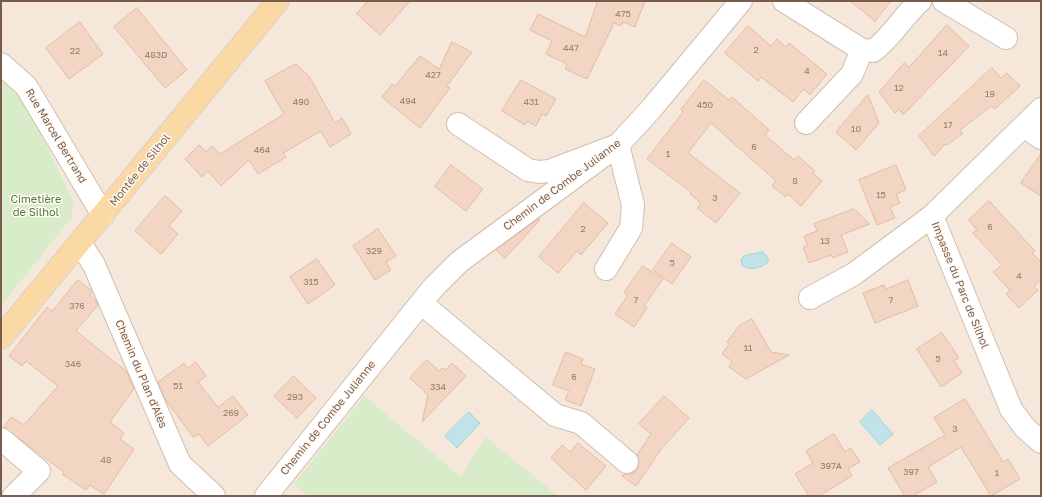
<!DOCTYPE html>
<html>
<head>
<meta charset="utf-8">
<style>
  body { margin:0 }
  #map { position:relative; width:1042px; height:497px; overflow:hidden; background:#fdf6ec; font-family:"Golos Text",sans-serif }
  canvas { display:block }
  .frame { position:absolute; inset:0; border:2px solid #7a5c4d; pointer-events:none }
</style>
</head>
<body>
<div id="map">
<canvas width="1042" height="497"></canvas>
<div class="frame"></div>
</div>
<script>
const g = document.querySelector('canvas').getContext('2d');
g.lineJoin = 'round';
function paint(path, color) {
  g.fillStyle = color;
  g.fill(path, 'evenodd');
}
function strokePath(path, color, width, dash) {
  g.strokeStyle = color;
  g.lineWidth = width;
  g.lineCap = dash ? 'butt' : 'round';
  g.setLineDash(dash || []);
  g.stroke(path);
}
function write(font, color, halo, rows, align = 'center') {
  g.font = font + ' "Golos Text",sans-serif';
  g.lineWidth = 3;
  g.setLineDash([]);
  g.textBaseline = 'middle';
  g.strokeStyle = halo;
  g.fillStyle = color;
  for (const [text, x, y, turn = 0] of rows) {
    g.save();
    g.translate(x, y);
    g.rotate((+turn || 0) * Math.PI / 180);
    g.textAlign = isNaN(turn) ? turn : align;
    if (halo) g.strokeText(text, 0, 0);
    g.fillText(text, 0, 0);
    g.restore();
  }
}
const residential = new Path2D(`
  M1,1H1041V496H1V306L71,219L1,76Z`);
const green = new Path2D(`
  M1,76L10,84L29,109L73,201L71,219L1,306Z
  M364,396L461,477L485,437L558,496H308L294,484Z`);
const water = new Path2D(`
  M763,252L768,258V262C762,268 748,271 742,265L741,260L744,256Z
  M872,410L893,434L880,445L860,422Z
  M469,412L480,423L457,448L445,436Z`);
const building = new Path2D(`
  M368,1H410L380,35L357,14Z
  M598,1H645L635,27L623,22L621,26L614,23L587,79L565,69L567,64L546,54L552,41L530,30L538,14L585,37Z
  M851,1H891L875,21Z
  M137,8L187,70L165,88L114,27Z
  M80,22L103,54L69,79L46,48Z
  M947,25L969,46L903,115L899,109L895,113L879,92L904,63L909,67Z
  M748,26L771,46L777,39L786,47L789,43L827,74L810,95L803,89L793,102L761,77L758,81L725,53Z
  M452,42L472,52L447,86L450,88L420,128L382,97L392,84L395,86L420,56L439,69Z
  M296,64L309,76L335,123L342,118L351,134L330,147L321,131L283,153L286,157L258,174L249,160L221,186L208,171L202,177L185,159L199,145L206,152L212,146L220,154L284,114L265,81Z
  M992,68L1001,78L1007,73L1020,86L995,109L991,106L973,120L960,130L963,133L947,145L945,144L934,156L919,136Z
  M521,80L556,99L546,116L542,114L536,126L527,121L525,125L502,111Z
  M704,80L729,100L732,97L769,130L765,135L794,160L798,156L815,171L813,173L822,181L801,206L788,194L786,197L772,186L776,181L711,123L688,153L740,193L716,223L697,208L701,203L690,194L691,192L647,159L683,112L681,110Z
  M868,95L879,123L856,150L836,132Z
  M1041,154V196L1021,183Z
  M451,165L483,189L466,211L435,187Z
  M896,165L906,190L896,194L900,203L890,207L895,218L877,225L859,180Z
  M165,196L182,211L169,226L178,234L161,254L135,231Z
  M989,201L1035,251L1032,253L1041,262V280L1034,286L1038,290L1019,308L1006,294L1010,290L993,272L1002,265L973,233L977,230L969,220Z
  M584,203L608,223L581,255L577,251L558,273L539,257Z
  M854,209L870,224L841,235L848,252L833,258L831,255L809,263L803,247L808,246L804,236L817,231L814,224Z
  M539,219L540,220L505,258L496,250Z
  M378,229L396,256L386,262L391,270L375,280L353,246Z
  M672,243L691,257L672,284L653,270Z
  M317,259L335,285L308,304L290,277Z
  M643,266L663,279L644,306L647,308L634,327L615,314L628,295L624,293Z
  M78,280L92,291L90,295L95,300L98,305L76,331L127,372L134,389L110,422L124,433L120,439L134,449L104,494L90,485L86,490L62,474L64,472L4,427L11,417L24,425L58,386L26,361L22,366L9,356L47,307L52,311Z
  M908,280L918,306L875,323L863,293L884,285L886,289Z
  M752,319L771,352L789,355L746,379L729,367L732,362L722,354L729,344L727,342L739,326Z
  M942,333L959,358L954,361L962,373L941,387L917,349Z
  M566,352L583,359L581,364L595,369L581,406L565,400L569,391L553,385Z
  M427,360L439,371L443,368L446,370L452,363L466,376L422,422L428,395L410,378Z
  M196,362L206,376L198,382L218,407L233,396L248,415L208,446L199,434L193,437L165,399L158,382L184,363L188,368Z
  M294,376L316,398L297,418L274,396Z
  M664,396L689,418L662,448L636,486L622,476L624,474H631L637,470L639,464L637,455L651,434L639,424Z
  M965,399L1003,462L1008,459L1020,479L991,496L961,447L928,467L937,482L913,496H905L888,468L945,435L934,418Z
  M834,434L845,452L851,448L860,462L848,469L852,476L819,496H809L795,474L813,463L806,451Z
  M578,443L606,466L586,490L551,458L562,445L570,452Z`);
const minor = new Path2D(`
  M784,1L862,50L873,51C892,37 903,16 920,1
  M944,1L1006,38
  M1,64L26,86L103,215
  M1041,109L932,216L1011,409L1025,428L1041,442
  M806,123L852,74L862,50
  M458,124L528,170L539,172L549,171L618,145L633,205L631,228L606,269
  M1024,126L1041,138
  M80,243L94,265L180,464L214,496
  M810,298L854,274L932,216
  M421,303L555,415L581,423L627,462
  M1,439L39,471L14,496
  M266,496L433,288L459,262L618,145L652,108L741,1`);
const major = new Path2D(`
  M1,338L278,1`);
const numberNames = [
  ["475",623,14],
  ["447",571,48],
  ["2",756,50],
  ["22",75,51],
  ["14",943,53],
  ["483D",156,55],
  ["4",807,71],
  ["427",433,75],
  ["12",899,88],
  ["19",990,94],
  ["494",408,101],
  ["490",301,102],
  ["431",531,102],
  ["450",705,105],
  ["17",948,125],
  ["10",856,129],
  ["6",754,147],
  ["464",262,150],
  ["1",668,154],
  ["8",795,181],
  ["15",881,195],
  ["3",715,198],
  ["6",990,227],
  ["2",583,229],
  ["13",825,241],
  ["329",374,251],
  ["5",672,263],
  ["4",1019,276],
  ["315",311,282],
  ["7",636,300],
  ["7",891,300],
  ["376",77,306],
  ["11",748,348],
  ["5",938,359],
  ["346",73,364],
  ["6",574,377],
  ["51",178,386],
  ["334",438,387],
  ["293",295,397],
  ["269",231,413],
  ["3",955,429],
  ["48",106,460],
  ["397A",831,466],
  ["397",911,472],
  ["1",997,473]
];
const streetNames = [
  ["Rue Marcel Bertrand",56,136,59],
  ["Montée de Silhol",140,170,-51],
  ["Chemin de Combe Julianne",562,185,-37],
  ["Impasse du Parc de Silhol",960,285,68],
  ["Chemin du Plan d'Alès",141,374,67],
  ["Chemin de Combe Julianne",328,418,-51]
];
const parkNames = [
  ["Cimetière",36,200],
  ["de Silhol",36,213]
];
paint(residential, '#f5e8da');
paint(green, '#d8ecc9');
paint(water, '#bfe3e8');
strokePath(water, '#a5d3da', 1);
paint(building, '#f3d5c3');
strokePath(building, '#e6bba3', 1);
strokePath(minor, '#d1beb0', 24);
strokePath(major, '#dad1cd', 24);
strokePath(minor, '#fff', 22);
strokePath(major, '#fbd9a5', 22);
write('9px', '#987a6a', null, numberNames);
write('11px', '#7a5c4d', '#fffaf3', streetNames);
write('11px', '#537a41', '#fffaf3', parkNames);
</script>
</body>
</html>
